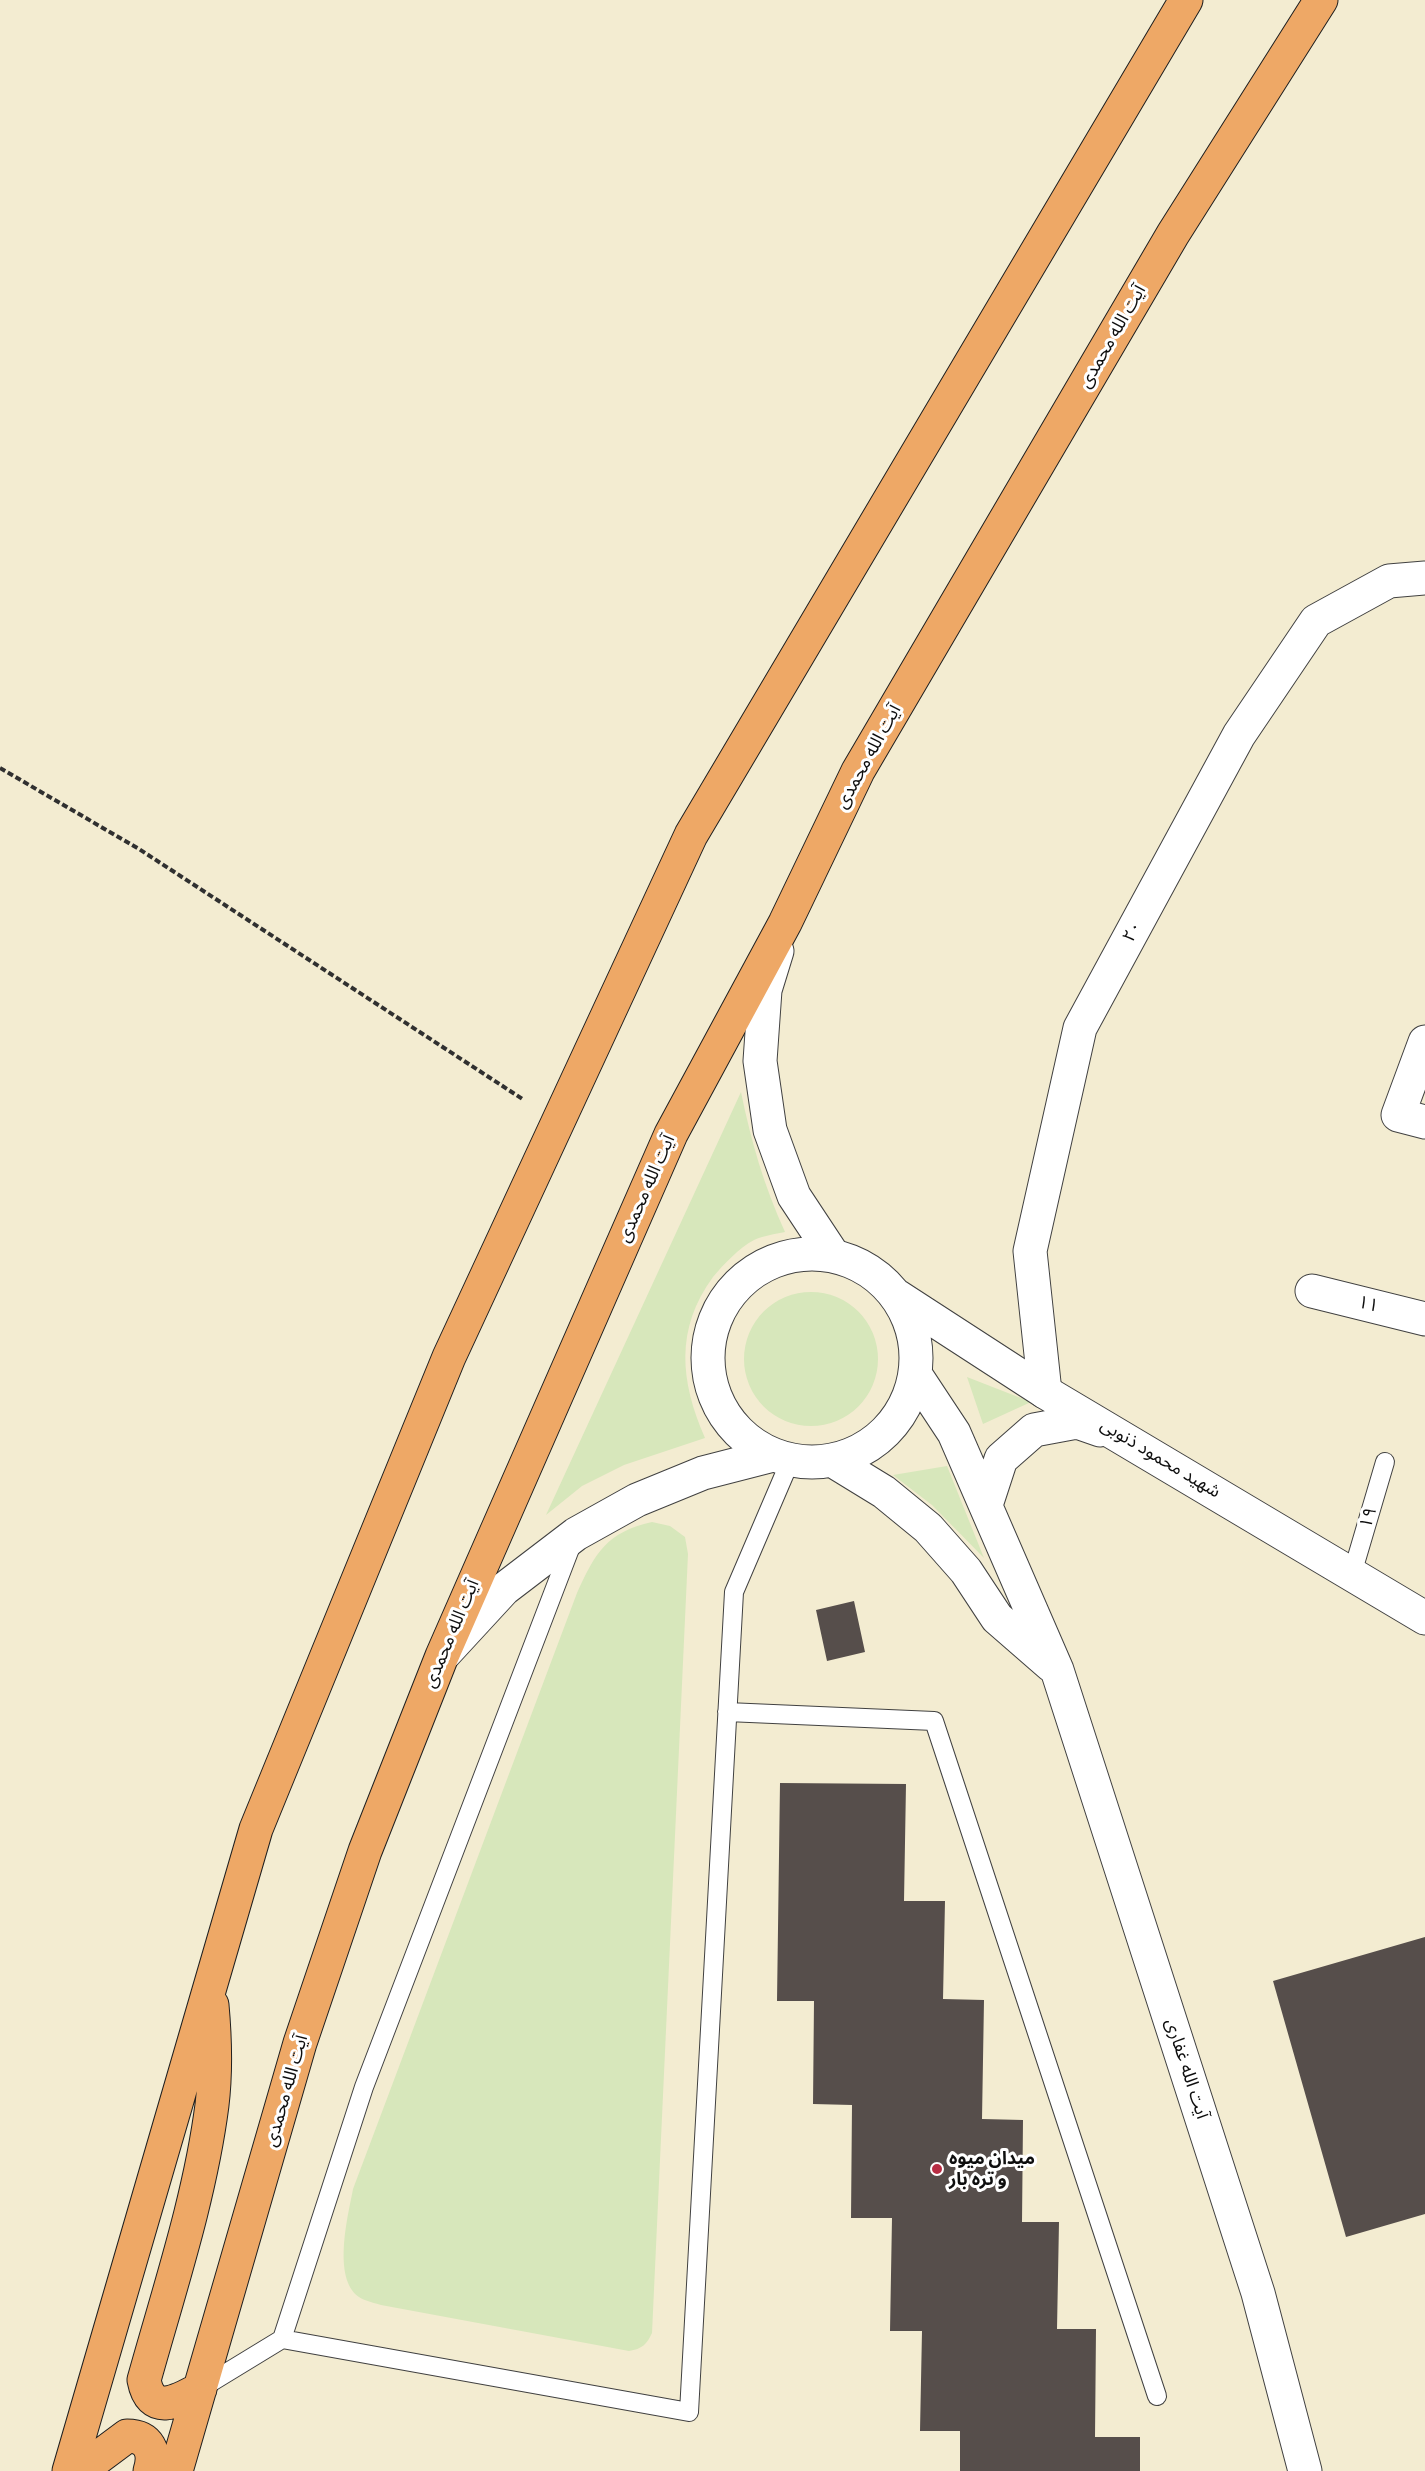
<!DOCTYPE html>
<html>
<head>
<meta charset="utf-8">
<style>
  body { margin:0 }
  canvas { display:block; background:#fefaef }
</style>
</head>
<body>
<canvas width="1425" height="2471"></canvas>
<script>
const g = document.querySelector('canvas').getContext('2d');
g.lineJoin = 'round';
function paint(path, color) {
  g.fillStyle = color;
  g.fill(path, 'evenodd');
}
function strokePath(path, color, width, dash) {
  g.strokeStyle = color;
  g.lineWidth = width;
  g.lineCap = dash ? 'butt' : 'round';
  g.setLineDash(dash || []);
  g.stroke(path);
}
function write(font, color, halo, rows, align = 'center') {
  g.font = font + ' "Source Serif 4","Noto Sans Arabic",serif';
  g.lineWidth = 6;
  g.setLineDash([]);
  g.textBaseline = 'middle';
  g.strokeStyle = halo;
  g.fillStyle = color;
  for (const [text, x, y, turn = 0] of rows) {
    g.save();
    g.translate(x, y);
    g.rotate((+turn || 0) * Math.PI / 180);
    g.textAlign = isNaN(turn) ? turn : align;
    if (halo) g.strokeText(text, 0, 0);
    g.fillText(text, 0, 0);
    g.restore();
  }
}
const farmland = new Path2D(`
  M0,0H1425V2471H0Z`);
const green = new Path2D(`
  M741,1092C751,1141 764,1186 785,1232C775,1234 763,1236 754,1240C739,1248 724,1264 713,1277C675,1329 680,1381 705,1438L624,1465L582,1486L546,1515Z
  M744 1359a67 67 0 1 1 134 0a67 67 0 1 1-134 0Z
  M967,1377L1031,1402L983,1424Z
  M947,1466L984,1558L932,1505L893,1475Z
  M652,1522L670,1526L685,1537L688,1554L652,2333C647,2344 642,2349 629,2351L381,2305C375,2303 365,2301 359,2297C332,2278 348,2216 353,2189L577,1593C595,1553 607,1532 652,1522Z`);
const building = new Path2D(`
  M854,1601L865,1652L827,1661L816,1610Z
  M780,1783L906,1784L904,1901H945L943,1999L984,2000L982,2119L1023,2120L1022,2222H1059L1057,2329H1096L1095,2437H1140V2471H960V2431H920L922,2331H890L892,2218H851L852,2105L813,2104L814,2001H777Z
  M1425,1937V2214L1346,2237L1273,1981Z`);
const path = new Path2D(`
  M0,768L139,849L524,1100`);
const service = new Path2D(`
  M1352,1574L1385,1462
  M727,1712L934,1721L1157,2396
  M282,2339L364,2087L573,1541
  M200,2389L282,2339L689,2412L734,1592L791,1459`);
const minor = new Path2D(`
  M1425,1042L1398,1115L1425,1122
  M1312,1291L1425,1319
  M1045,1392L1030,1251L1080,1028L1239,735L1316,621L1389,581L1425,578`);
const tertiary = new Path2D(`
  M777,951L765,990L760,1061L770,1130L794,1196L833,1255
  M708 1358a104 104 0 1 1 208 0a104 104 0 1 1-208 0Z
  M897,1296L1045,1392L1425,1618
  M915,1374L954,1433L1057,1670L1258,2293L1305,2471
  M835,1462L884,1492L928,1528L966,1571L997,1618L1051,1665
  M986,1505L1001,1459L1034,1430L1077,1422L1100,1430
  M445,1653L504,1589L576,1534L637,1500L703,1473L773,1455`);
const trunk = new Path2D(`
  M200,2389C178,2401 151,2417 144,2380C169,2290 200,2198 212,2105C216,2072 215,2038 212,2005
  M69,2471L256,1829L449,1357L691,835L1186,0
  M80,2471L127,2436C149,2436 156,2452 150,2471
  M176,2471L300,2043L365,1851L442,1656L671,1134L785,923L858,771L1173,234L1321,0`);
const markers = [
  [937,2169,6,"#b72d43"]
];
const streetNames = [
  ["آیت الله محمدی",1113,337,-60],
  ["آیت الله محمدی",869,757,-61],
  ["۲۰",1133,932,-62],
  ["آیت الله محمدی",647,1189,-66],
  ["۱۱",1368,1305,14],
  ["شهید محمود ذنوبی",1160,1459,31],
  ["۱۹",1369,1518,-74],
  ["آیت الله محمدی",452,1634,-67],
  ["آیت الله غفاری",1186,2069,72],
  ["آیت الله محمدی",287,2091,-74]
];
const poiNames = [
  ["میدان میوه",949,2159],
  ["و تره بار",949,2180]
];
paint(farmland, '#f3ecd1');
paint(green, '#d7e7bb');
paint(building, '#564e4b');
strokePath(service, '#414141', 20);
strokePath(minor, '#414141', 35);
strokePath(tertiary, '#414141', 35);
strokePath(trunk, '#1f1f1f', 35);
strokePath(path, '#303030', 4, [6, 3]);
strokePath(service, '#fff', 18);
strokePath(minor, '#fff', 33);
strokePath(tertiary, '#fff', 33);
strokePath(trunk, '#eea866', 33);
for (const [x, y, r, color] of markers) {
  const dot = new Path2D();
  dot.arc(x, y, r, 0, 2 * Math.PI);
  g.fillStyle = color;
  g.fill(dot);
  strokePath(dot, '#fff', 2);
}
write('18px', '#0e0e0e', '#fff', streetNames);
write('bold 18px', '#0e0e0e', '#fff', poiNames, 'left');
</script>
</body>
</html>
